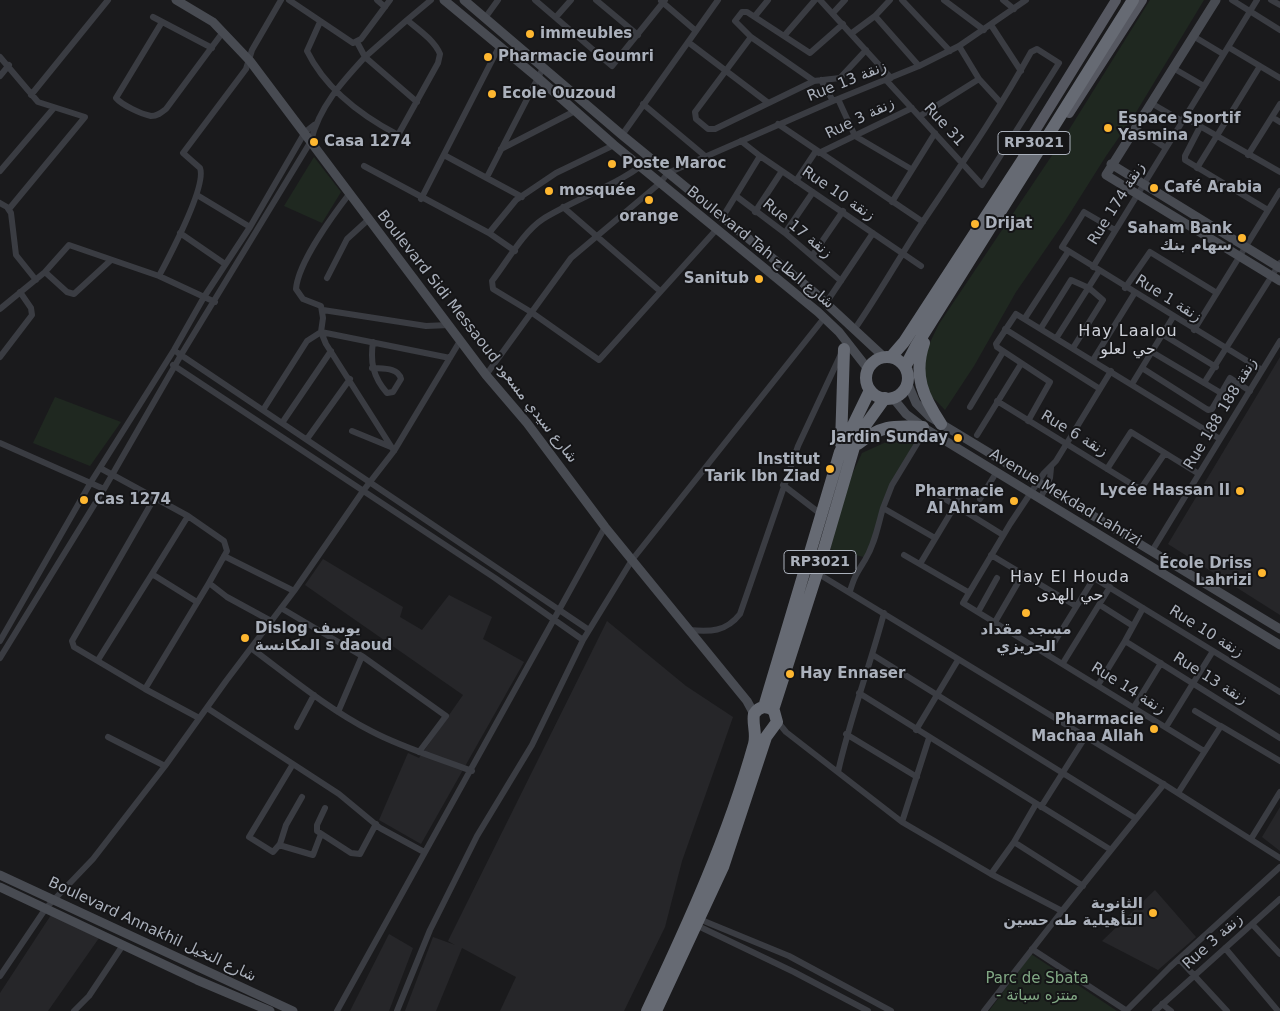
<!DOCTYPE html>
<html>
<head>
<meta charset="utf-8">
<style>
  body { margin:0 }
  canvas { display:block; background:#1a1a1c }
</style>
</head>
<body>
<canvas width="1280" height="1011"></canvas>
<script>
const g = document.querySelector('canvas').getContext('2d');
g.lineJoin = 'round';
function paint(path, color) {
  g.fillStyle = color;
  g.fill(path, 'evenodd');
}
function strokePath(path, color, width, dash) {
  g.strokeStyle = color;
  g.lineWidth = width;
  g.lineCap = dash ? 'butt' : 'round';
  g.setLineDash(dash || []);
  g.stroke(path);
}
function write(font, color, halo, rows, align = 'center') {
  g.font = font + ' "DejaVu Sans",Vazirmatn,sans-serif';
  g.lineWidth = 4;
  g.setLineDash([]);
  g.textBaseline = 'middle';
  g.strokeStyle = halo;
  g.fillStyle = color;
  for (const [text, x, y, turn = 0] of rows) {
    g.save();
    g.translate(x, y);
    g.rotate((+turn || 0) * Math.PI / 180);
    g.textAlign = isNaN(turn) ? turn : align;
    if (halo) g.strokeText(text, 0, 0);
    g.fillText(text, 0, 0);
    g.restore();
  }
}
const built = new Path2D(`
  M1280,357V615L1168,544Z
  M323,559L403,607L400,617L422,630L449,595L492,617L483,639L524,662L421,844L379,820L408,753L419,758L463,695L305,585Z
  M607,621L686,686L733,717L682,861L665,927L624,1011H500L516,977L462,948L436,1011H405L433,937L455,945L448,941Z
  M1280,807V851L1262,837Z
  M1155,890L1196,937L1158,970L1102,941Z
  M51,915L99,938L48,1011H0V993Z
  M389,934L413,948L389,1011H350Z`);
const green = new Path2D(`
  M1150,0H1204L1135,114L1106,156L1065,221L1016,292L974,366L945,410C940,404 930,396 926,389C916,369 930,342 939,324L1067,133Z
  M314,157L341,192L322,223L284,206Z
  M55,397L121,422L90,466L33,443Z
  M904,434L914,443L891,486L868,558L825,548L840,500L862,453Z
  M1031,954L1117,1011H989Z`);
const street = new Path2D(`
  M289,0L353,43L361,39L390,0
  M377,0L385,7
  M535,0L612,66L665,0
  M596,0L638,35
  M820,0L891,78
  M902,0L950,51
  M944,0L984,30
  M1003,0L1014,9
  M1232,0L1280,30
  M1271,0L1280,5
  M661,1L696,31
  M833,13L845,0
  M755,16L768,0
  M875,16L919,66
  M153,17L212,48
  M556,17L571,0
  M485,18L498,0
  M407,20L431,0
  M162,22L116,98C122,105 141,114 151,116C157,116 161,113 166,109L223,32
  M320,22L307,51C326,90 362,116 398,135L438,63L440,54C434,40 419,30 407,20L365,57L417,102
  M991,25L1021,71
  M852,33L875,16L890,0
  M784,36L815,0
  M1193,36L1223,54
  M751,37L695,112L696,119L708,129H715L814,81L840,78L866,50
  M688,42L767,102
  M959,46L979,79L1001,103
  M1228,47L1280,78
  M0,57L38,102L85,117L9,209
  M1173,68L1204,86
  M0,76L9,65
  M821,80L833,101
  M814,81L751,37L735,21L742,12H747L810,53L843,24
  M31,95L108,0
  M838,99L855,136L911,169
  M1151,103L1182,121
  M643,104L705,156
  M920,116L979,79
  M1184,117L1280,172
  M1272,117L1280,122
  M778,124L923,222
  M1200,127L1185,156V160L1268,210
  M1135,128L1166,148
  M622,135L718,0
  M741,141L760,156L921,266
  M501,149L575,111
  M819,153L912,108
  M444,155L522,197
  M1248,155L1280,104
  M649,158C632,179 571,201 543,219C523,232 507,262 492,281L493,289L531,312L599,360L716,230
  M364,166L489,233L515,251
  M1197,168L1260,66
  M0,171L53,109
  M487,177L543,68
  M796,181L816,151
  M350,193C333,215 298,263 296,289L303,299L321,306L323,318L321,332L326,344L394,451
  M197,195L250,227
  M736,196L785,233L841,281
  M421,199L500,45
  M892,202L935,133
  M0,203L7,207L11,213L16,255L36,280
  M563,207L660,291
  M755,212L782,171
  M722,218L760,156
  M1115,230L1084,212L1062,247L1262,370
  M180,233L225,264
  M489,233L516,200L556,173L614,145
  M785,233L813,192
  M812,256L843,211
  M1093,267L1257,0
  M45,272L67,292L74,294L111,260
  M159,276C169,257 207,186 200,168L183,153L246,69L252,50L281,0
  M327,278L347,239L369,219
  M1125,288L1150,252L1217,293
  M826,303L873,233
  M0,309L45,272L69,245L159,276L215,302
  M323,310L426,326L449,325
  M1025,318L1068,252
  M1041,328L1071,280L1089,288L1103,300L1073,348
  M1005,329L1100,389
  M854,330C879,294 900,256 924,220C961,165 999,110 1031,52L1037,49L1059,63L982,185L886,80
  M1194,330L1280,191
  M1162,334L1216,367
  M1057,337L1099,271
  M1152,352L1221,393
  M178,353L589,630
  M0,357L32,315L31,308L20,292
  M1093,360L1134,294
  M173,365L495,578L583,640
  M372,368C382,369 398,367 401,379L393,392L387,393C373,377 370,362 373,342
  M1142,368L1208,410L1212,409L1230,378L1250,391
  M1111,371L1056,461L1044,473L1010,524L963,603L1204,751
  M486,375L571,258L660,183L668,173L833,101L919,66L959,46L1026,0
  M1204,383L1280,263
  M1132,384L1173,317
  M997,401L1138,488L1142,487L1165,453
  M970,407L1003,352
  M263,410L307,341L321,332L450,358
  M1028,421L1050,382L997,347L996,344L1016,314L1220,439
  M282,423L331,351
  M926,429L892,485L883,508L935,538
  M352,431L391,447
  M977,435L1021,364
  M307,439L350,379
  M0,443L104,489
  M100,468L188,516L224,541L227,551L209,583L227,597L271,621
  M1107,469L1131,432L1199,474
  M783,485L822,515
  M929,489L1003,535
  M980,499L996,473
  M1040,499L1050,478L1051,468
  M188,516L152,574L197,602
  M1152,551L1280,341
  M904,555L968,592
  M991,555L1076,606
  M224,556L294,591
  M920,564L965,489
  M817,573L1165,785L1280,858
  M850,591C855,575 857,573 865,560C875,544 878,525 883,508
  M1100,605L1133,626
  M281,608L362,656L446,716L419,752
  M978,612L997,578
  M995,622L1023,574
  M689,630C710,632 726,632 740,614L798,446L841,354
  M0,641L91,482L174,350L204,297L250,227L305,132L314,125
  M1125,641L1143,608
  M251,648C290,677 328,709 371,731C403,748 438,758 472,771
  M1047,654L1094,578L1280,692
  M873,655L1135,818
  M0,658L104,489L181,355L311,141C319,107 342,82 365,57L357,42
  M98,660L152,574
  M1063,663L1110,587
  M1098,685L1125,641L1280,738
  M145,689L74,647L72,641L155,497
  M859,693L1111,850
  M1134,707L1161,663
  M207,708L339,794L380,828L424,852
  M1195,711L1220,726
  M338,712L362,656
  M199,718L145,689L209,583
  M777,721L786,732L902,822L991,874L1062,911L1164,784
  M297,727L314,695
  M1166,727L1213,651
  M916,730L958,660
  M846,734L917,777
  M108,737L165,766
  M293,764L249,837L273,852L280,844L286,825L302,797
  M838,772C850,718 870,666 884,613
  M1178,793L1221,726L1280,761
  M1041,807L1086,736
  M325,808L317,825V831L351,853L360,854L376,824
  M902,822L929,738
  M1251,839L1280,792
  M1014,842L1083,886
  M279,845L313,855L321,834
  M991,874L1014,842L1036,804
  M699,919L789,956L891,1011
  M1252,924L1280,954
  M696,925L794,972L868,1011
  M1225,948L1278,1011
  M1032,949L1127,1011
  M1179,959L1227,1011
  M0,976L46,908L93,859L165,766L226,681L294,591L363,491L394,451L460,341
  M1162,1004L1171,1011
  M74,1011L89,996L123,945
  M337,1011L605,527
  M397,1011L430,930L477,836L532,745L583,640L632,560L824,318
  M984,1011L1062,911
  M1126,1011L1170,967L1280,867
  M1155,1011L1280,899`);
const secondary = new Path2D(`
  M176,0L213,22L250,61L486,375L527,423L605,527L747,701L754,714
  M444,0L538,78L614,145L818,312L839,332L868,369
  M464,0L622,135L815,293L884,357
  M1216,0L1106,175L1280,281
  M1111,164L1280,268
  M907,382L916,403L930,417L1280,629
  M893,398L906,414L926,429L1280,645
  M0,875L293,1011
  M0,887L197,980L270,1011`);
const primary = new Path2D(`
  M1069,113L1142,0
  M1022,152L1116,0`);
const highway = new Path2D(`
  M924,343C913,375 923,397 941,424
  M891,357L904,342L1031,147
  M866 378a21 21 0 1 1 42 0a21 21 0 1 1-42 0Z
  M905,367L916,346L1133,0
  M841,444L844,349
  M858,444C882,424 894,426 923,427
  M764,707L840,452L870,390
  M773,710L817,573L854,447L862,430L885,398
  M647,1011C688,924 728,837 754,744C757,733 752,724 754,714C759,706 767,705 774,711L777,722L766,737L723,867L656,1011`);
const markers = [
  [530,34,5,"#feb730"],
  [488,57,5,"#feb730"],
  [492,94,5,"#feb730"],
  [1108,128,5,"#feb730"],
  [314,142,5,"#feb730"],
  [612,164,5,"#feb730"],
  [1154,188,5,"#feb730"],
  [549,191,5,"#feb730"],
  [649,200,5,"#feb730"],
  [975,224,5,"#feb730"],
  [1242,238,5,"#feb730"],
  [759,279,5,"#feb730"],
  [958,438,5,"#feb730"],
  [830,469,5,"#feb730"],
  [1240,491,5,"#feb730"],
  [84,500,5,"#feb730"],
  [1014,501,5,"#feb730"],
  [1262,573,5,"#feb730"],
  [1026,613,5,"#feb730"],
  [245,638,5,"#feb730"],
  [790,674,5,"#feb730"],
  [1154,729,5,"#feb730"],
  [1153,913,5,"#feb730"]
];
const shields = [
  [1034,143,72],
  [820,562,72]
];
const shieldNames = [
  ["RP3021",1034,143],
  ["RP3021",820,562]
];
const poiNames = [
  ["immeubles",540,34],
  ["Pharmacie Goumri",498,57],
  ["Ecole Ouzoud",502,94],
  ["Espace Sportif",1118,119],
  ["Yasmina",1118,136],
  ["Casa 1274",324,142],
  ["Poste Maroc",622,164],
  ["Café Arabia",1164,188],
  ["mosquée",559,191],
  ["orange",649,217,"center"],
  ["Drijat",985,224],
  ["Saham Bank",1232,229,"right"],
  ["سهام بنك",1232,246,"right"],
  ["Sanitub",749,279,"right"],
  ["Jardin Sunday",948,438,"right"],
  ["Institut",820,460,"right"],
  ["Tarik Ibn Ziad",820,477,"right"],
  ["Lycée Hassan II",1230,491,"right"],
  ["Pharmacie",1004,492,"right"],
  ["Al Ahram",1004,509,"right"],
  ["Cas 1274",94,500],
  ["École Driss",1252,564,"right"],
  ["Lahrizi",1252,581,"right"],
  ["Dislog يوسف",255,629],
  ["المكانسة s daoud",255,646],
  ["مسجد مقداد",1026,630,"center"],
  ["الحريزي",1026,647,"center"],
  ["Hay Ennaser",800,674],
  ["Pharmacie",1144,720,"right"],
  ["Machaa Allah",1144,737,"right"],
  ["الثانوية",1143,904,"right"],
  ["التأهيلية طه حسين",1143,921,"right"]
];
const streetNames = [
  ["Rue 13 زنقة",847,82,-22],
  ["Rue 3 زنقة",860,119,-26],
  ["Rue 31",944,125,48],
  ["Rue 10 زنقة",838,194,34],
  ["Rue 174 زنقة",1117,204,-58],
  ["Rue 17 زنقة",797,229,39],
  ["Boulevard Tah شارع الطاح",760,248,39],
  ["Rue 1 زنقة",1168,299,32],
  ["Boulevard Sidi Messaoud شارع سيدي مسعود",477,337,52],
  ["Rue 188 زنقة 188",1221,414,-59],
  ["Rue 6 زنقة",1074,434,31],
  ["Avenue Mekdad Lahrizi",1065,498,31],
  ["Rue 10 زنقة",1206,632,32],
  ["Rue 13 زنقة",1210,679,32],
  ["Rue 14 زنقة",1128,689,32],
  ["Boulevard Annakhil شارع النخيل",152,930,25],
  ["Rue 3 زنقة",1213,942,-42]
];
const parkNames = [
  ["Parc de Sbata",1037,979],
  ["- منتزه سباتة",1037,996]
];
const neighbourhoodNames = [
  ["Hay Laalou",1128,332],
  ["حي لعلو",1128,350],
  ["Hay El Houda",1070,578],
  ["حي الهدى",1070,596]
];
paint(built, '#262629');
paint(green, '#1f2820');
strokePath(street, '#3a3c42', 6);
strokePath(secondary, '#484b52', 9);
strokePath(primary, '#565861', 10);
strokePath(highway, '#666a73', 12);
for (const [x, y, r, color] of markers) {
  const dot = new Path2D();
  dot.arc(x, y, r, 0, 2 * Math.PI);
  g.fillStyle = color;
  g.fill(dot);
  strokePath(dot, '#151517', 2);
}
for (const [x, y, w] of shields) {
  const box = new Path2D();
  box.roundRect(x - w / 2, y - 11.5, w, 23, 4);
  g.fillStyle = '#151517';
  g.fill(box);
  strokePath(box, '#abb1bc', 1);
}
write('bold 14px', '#abb1bc', null, shieldNames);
write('bold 15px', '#abb1bc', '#151517', poiNames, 'left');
write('15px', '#abb1bc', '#151517', streetNames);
write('15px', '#81a884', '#151517', parkNames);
g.letterSpacing = '1px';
write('16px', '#cdd0d8', '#151517', neighbourhoodNames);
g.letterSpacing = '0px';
</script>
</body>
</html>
